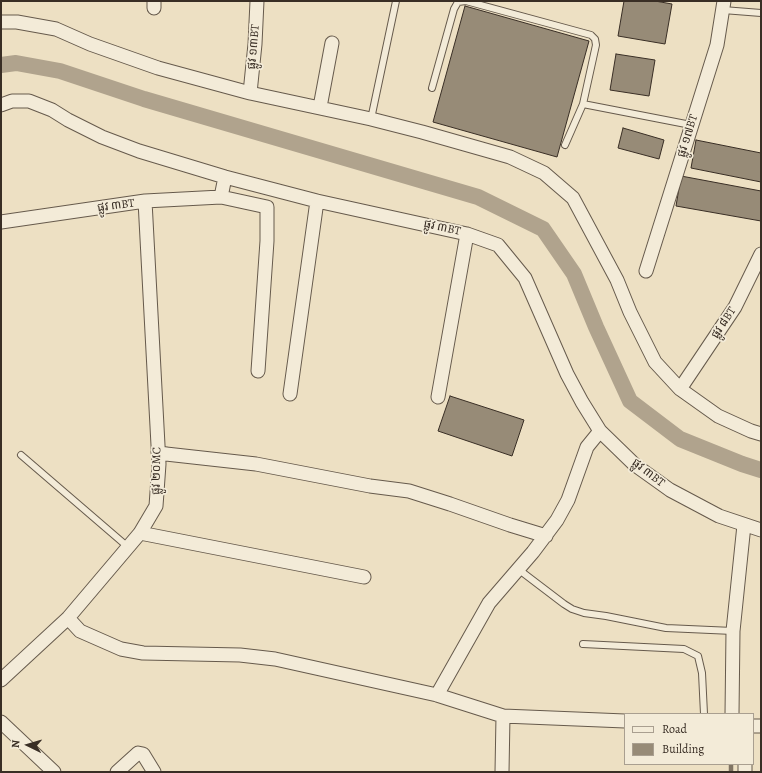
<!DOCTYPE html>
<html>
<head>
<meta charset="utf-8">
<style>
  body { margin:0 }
  #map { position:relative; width:762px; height:773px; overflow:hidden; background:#ede0c3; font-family:Alegreya,serif }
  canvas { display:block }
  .frame { position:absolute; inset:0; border:2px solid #392e25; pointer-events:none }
  .legend { position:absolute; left:624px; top:713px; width:130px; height:52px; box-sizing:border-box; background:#f3ebd8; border:1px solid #a99f90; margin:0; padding:5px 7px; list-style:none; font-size:12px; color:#392e25 }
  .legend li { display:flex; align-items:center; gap:8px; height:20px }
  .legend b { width:20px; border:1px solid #a99f90 }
  .north { position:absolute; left:8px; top:725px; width:40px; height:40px; -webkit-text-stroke:3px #f3ebd8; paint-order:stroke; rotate:275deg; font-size:11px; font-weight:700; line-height:16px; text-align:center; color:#392e25 }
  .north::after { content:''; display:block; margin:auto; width:14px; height:18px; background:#392e25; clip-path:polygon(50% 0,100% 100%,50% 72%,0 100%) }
</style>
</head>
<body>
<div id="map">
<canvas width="762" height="773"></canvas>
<div class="frame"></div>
<ul class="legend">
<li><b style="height:5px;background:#f3ebd8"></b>Road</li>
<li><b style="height:11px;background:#978b77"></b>Building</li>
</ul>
<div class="north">N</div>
</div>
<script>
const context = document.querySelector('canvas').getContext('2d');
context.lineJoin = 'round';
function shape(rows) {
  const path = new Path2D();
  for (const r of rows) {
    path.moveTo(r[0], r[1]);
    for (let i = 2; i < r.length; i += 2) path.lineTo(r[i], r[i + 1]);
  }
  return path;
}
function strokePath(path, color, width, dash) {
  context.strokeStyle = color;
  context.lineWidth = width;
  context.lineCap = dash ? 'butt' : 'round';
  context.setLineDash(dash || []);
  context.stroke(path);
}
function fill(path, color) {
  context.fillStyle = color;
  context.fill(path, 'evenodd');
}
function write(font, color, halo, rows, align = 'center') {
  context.font = font + ' Alegreya,"Noto Sans Khmer",serif';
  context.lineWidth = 3.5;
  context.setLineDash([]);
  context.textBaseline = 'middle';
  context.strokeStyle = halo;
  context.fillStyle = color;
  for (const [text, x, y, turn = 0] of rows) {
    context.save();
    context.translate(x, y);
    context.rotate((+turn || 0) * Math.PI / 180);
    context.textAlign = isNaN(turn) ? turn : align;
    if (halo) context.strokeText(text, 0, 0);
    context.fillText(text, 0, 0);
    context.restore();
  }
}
const stream = shape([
  [731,764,731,772]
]);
const canal = shape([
  [1,65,16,63,60,71,144,99,478,197,543,229,574,274,596,327,630,401,680,439,742,464,761,470]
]);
const building = shape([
  [624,1,655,1,672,4,665,44,618,36,624,1],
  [465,6,589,41,557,157,433,122,465,6],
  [616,54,655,60,649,96,610,90,616,54],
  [623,128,664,140,659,159,618,148,623,128],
  [696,140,761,153,761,182,691,168,696,140],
  [681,176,761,191,761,221,676,206,681,176],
  [450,396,524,420,512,456,438,431,450,396]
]);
const service = shape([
  [466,1,591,35,595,39,596,45,583,104,565,145],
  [723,10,761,13],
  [432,88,454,9,458,2,466,1],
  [583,104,691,125],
  [371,119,396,1],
  [21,455,128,547],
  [518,569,564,604,572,609,584,613,606,616,666,628,733,631],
  [583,644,684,649,698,656,702,673,704,714]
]);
const minor = shape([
  [154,8,154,1],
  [1,22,17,22,56,29,90,44,158,68,250,93,371,119,422,132,510,157,544,173,573,198,617,280,630,312,655,362,680,389,718,416,751,431,761,434],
  [250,93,255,44,257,1],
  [1,105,12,101,29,101,52,110,68,120,102,137,139,151,225,177,317,201,467,234,498,245,525,278,567,374,582,402,600,431,635,465,670,490,719,516,761,530],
  [320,107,332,43],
  [221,197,267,207,267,241,258,371],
  [1,222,145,201,221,197,225,177],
  [646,271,717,45,724,1],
  [680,389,735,307,761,254],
  [290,394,317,201],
  [438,397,467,234],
  [158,452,166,454,256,464,370,486,409,491,450,504,510,525,546,536],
  [140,533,364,577],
  [68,618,80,631,121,649,143,653,240,655,275,659,437,695,503,716,625,721],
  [1,680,68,618,140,533,156,506,159,464,145,201],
  [437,695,489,603,533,552,557,520,568,500,587,447,600,431],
  [732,714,733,631,744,525],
  [1,722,54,772],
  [753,726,761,726],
  [117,772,138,753,143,754,154,772],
  [502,772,503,716],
  [745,772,745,764]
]);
const streetNames = [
  ["ផ្លូវ ១៣BT",254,47,-85],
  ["ផ្លូវ ១៧BT",688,136,-73],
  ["ផ្លូវ ៣BT",116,206,-8],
  ["ផ្លូវ ៣BT",442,228,12],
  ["ផ្លូវ ៨BT",724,323,-57],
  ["ផ្លូវ ២០MC",157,471,-89],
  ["ផ្លូវ ៣BT",648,473,38]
];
strokePath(stream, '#807463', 4.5);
strokePath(canal, '#b0a38d', 16);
fill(building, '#978b77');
strokePath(building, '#392e25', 1);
strokePath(service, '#665a4c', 8);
strokePath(minor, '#665a4c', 15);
strokePath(service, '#f3ebd8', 6);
strokePath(minor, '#f3ebd8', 13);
write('12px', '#392e25', '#f3ebd8', streetNames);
</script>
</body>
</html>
